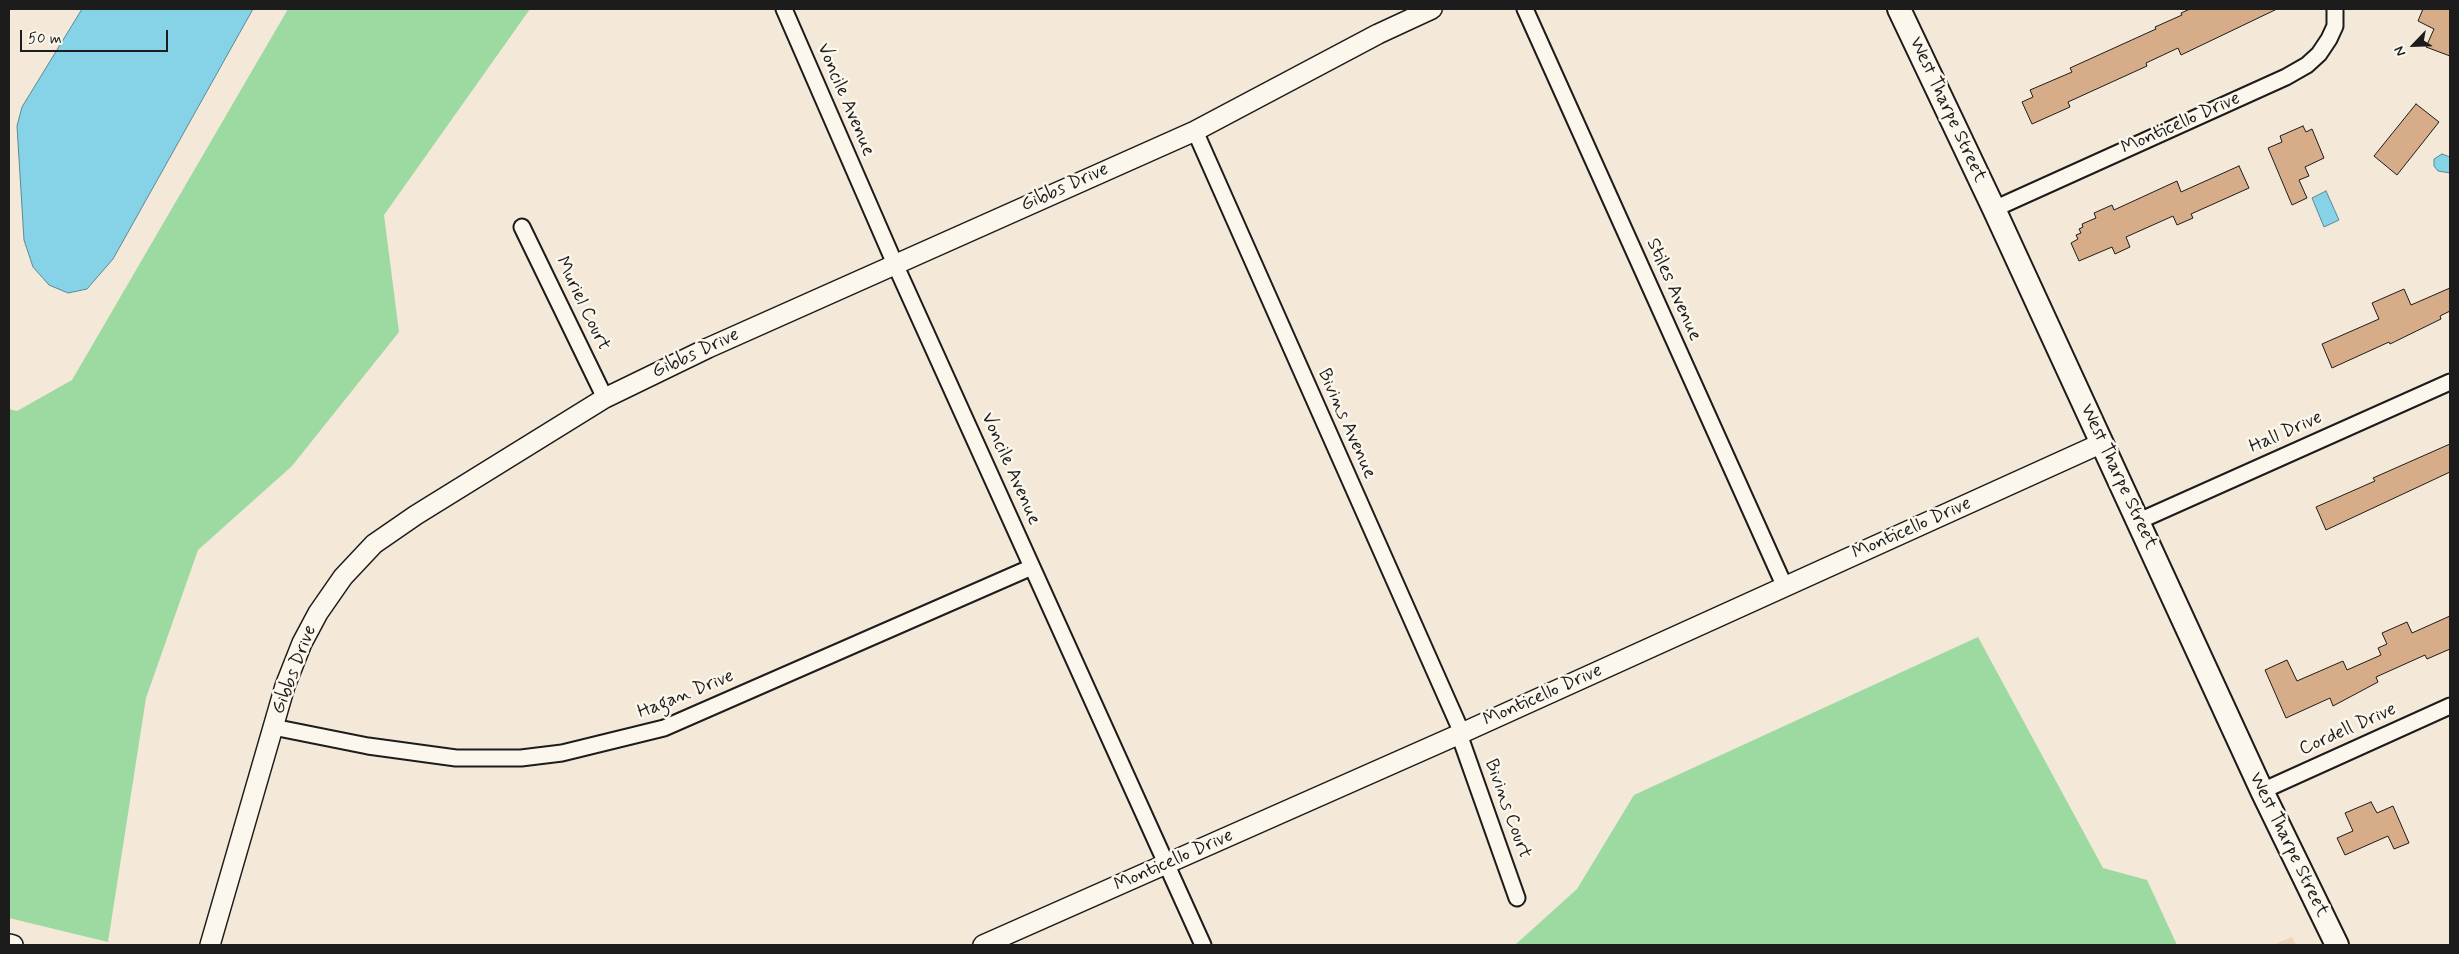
<!DOCTYPE html>
<html>
<head>
<meta charset="utf-8">
<style>
  body { margin:0 }
  #map { position:relative; width:2459px; height:954px; overflow:hidden; background:#f4e8d8; font-family:Mynerve,sans-serif }
  canvas { display:block }
  .frame { position:absolute; inset:0; border:10px solid #1c1c1c; pointer-events:none }
  .north { position:absolute; left:2389px; top:20px; width:50px; height:50px; -webkit-text-stroke:4px #fbf7ec; paint-order:stroke; rotate:246deg; font-size:14px; font-weight:700; line-height:20px; text-align:center; color:#1c1c1c }
  .north::after { content:''; display:block; margin:auto; width:18px; height:22px; background:#1c1c1c; clip-path:polygon(50% 0,100% 100%,50% 72%,0 100%) }
  .scale { position:absolute; left:20px; top:30px; width:148px; height:22px; box-sizing:border-box; border:2px solid #1c1c1c; border-top:0; padding-left:6px; font-size:15px; line-height:18px; white-space:nowrap; color:#1c1c1c; -webkit-text-stroke:4px #fbf7ec; paint-order:stroke }
</style>
</head>
<body>
<div id="map">
<canvas width="2459" height="954"></canvas>
<div class="frame"></div>
<div class="north">N</div>
<div class="scale">50 m</div>
</div>
<script>
const context = document.querySelector('canvas').getContext('2d');
context.lineJoin = 'round';
function fill(path, color) {
  context.fillStyle = color;
  context.fill(path, 'evenodd');
}
function shape(rows) {
  const path = new Path2D();
  for (const r of rows) {
    path.moveTo(r[0], r[1]);
    for (let i = 2; i < r.length; i += 2) path.lineTo(r[i], r[i + 1]);
  }
  return path;
}
function strokePath(path, color, width, dash) {
  context.strokeStyle = color;
  context.lineWidth = width;
  context.lineCap = dash ? 'butt' : 'round';
  context.setLineDash(dash || []);
  context.stroke(path);
}
function write(font, color, halo, rows, align = 'center') {
  context.font = font + ' Mynerve,sans-serif';
  context.lineWidth = 5;
  context.setLineDash([]);
  context.textBaseline = 'middle';
  context.strokeStyle = halo;
  context.fillStyle = color;
  for (const [text, x, y, turn = 0] of rows) {
    context.save();
    context.translate(x, y);
    context.rotate((+turn || 0) * Math.PI / 180);
    context.textAlign = isNaN(turn) ? turn : align;
    if (halo) context.strokeText(text, 0, 0);
    context.fillText(text, 0, 0);
    context.restore();
  }
}
const built = shape([
  [2292,937,2296,945,2274,945,2280,942]
]);
const green = shape([
  [288,9,530,9,384,215,399,332,292,466,198,550,146,698,108,942,9,918,9,409,17,411,72,380],
  [1978,637,2103,868,2147,880,2177,945,1515,945,1577,889,1634,795]
]);
const water = shape([
  [82,9,253,9,113,259,87,289,68,293,49,285,33,267,24,240,17,126,22,107,82,9],
  [2442,154,2450,157,2450,173,2438,171,2434,166,2434,159,2442,154],
  [2326,191,2339,220,2324,227,2312,198,2326,191]
]);
const building = shape([
  [2190,9,2277,9,2181,55,2178,48,2146,63,2147,66,2068,102,2070,107,2032,124,2022,102,2033,97,2030,90,2072,72,2070,68,2156,29,2155,27,2182,15,2181,13,2190,9],
  [2423,9,2450,9,2450,56,2426,47,2434,29,2418,21,2423,9],
  [2416,104,2439,122,2397,175,2374,156,2416,104],
  [2303,126,2306,132,2312,129,2324,158,2305,167,2309,176,2299,180,2307,198,2292,205,2268,148,2282,142,2280,136,2303,126],
  [2239,166,2249,188,2191,214,2193,218,2177,225,2173,216,2126,237,2130,247,2115,254,2112,247,2079,261,2071,243,2078,239,2076,235,2081,233,2079,229,2083,227,2082,224,2096,218,2094,213,2112,205,2114,210,2177,181,2181,192,2239,166],
  [2450,288,2450,311,2440,316,2441,319,2390,344,2389,342,2332,368,2322,344,2379,319,2372,303,2404,289,2411,305,2450,288],
  [2450,444,2450,472,2326,530,2316,507,2375,481,2373,478,2450,444],
  [2450,616,2450,649,2427,659,2425,655,2376,677,2378,682,2333,706,2330,698,2286,718,2265,670,2287,660,2297,681,2343,661,2347,670,2381,655,2378,648,2387,644,2382,633,2407,622,2412,633,2450,616],
  [2371,802,2377,813,2393,806,2409,843,2394,849,2388,836,2345,855,2337,838,2353,831,2345,813,2371,802]
]);
const minor = shape([
  [784,9,895,264,1203,945],
  [1525,9,1785,587],
  [1195,131,1462,733],
  [1994,209,2286,77,2307,65,2319,54,2329,39,2335,26,2335,9],
  [522,227,605,398],
  [2139,521,2450,382],
  [273,727,368,746,456,758,521,758,562,753,664,728,1032,567],
  [1459,734,1517,898],
  [2262,791,2450,706]
]);
const tertiary = shape([
  [9,944,13,945],
  [210,945,285,686,302,643,318,613,343,577,374,544,416,515,605,398,708,348,1195,131,1378,34,1432,9],
  [983,945,1462,733,2102,443]
]);
const secondary = shape([
  [1899,9,1994,209,2262,791,2337,945]
]);
const streetNames = [
  ["Voncile Avenue",845,100,67],
  ["West Tharpe Street",1947,110,65],
  ["Monticello Drive",2181,124,-24],
  ["Gibbs Drive",1065,188,-24],
  ["Stiles Avenue",1673,290,66],
  ["Muriel Court",582,304,64],
  ["Gibbs Drive",696,354,-25],
  ["Bivins Avenue",1346,424,66],
  ["Hall Drive",2286,433,-24],
  ["Voncile Avenue",1010,469,66],
  ["West Tharpe Street",2118,477,65],
  ["Monticello Drive",1912,529,-24],
  ["Gibbs Drive",295,670,-69],
  ["Hagan Drive",686,695,-22],
  ["Monticello Drive",1543,696,-24],
  ["Cordell Drive",2348,730,-24],
  ["Bivins Court",1507,809,70],
  ["West Tharpe Street",2288,845,64],
  ["Monticello Drive",1174,861,-24]
];
fill(built, '#ebd6c0');
fill(green, '#9cdaa2');
fill(water, '#86d2e6');
strokePath(water, '#5c8995', 1);
fill(building, '#d7ac88');
strokePath(building, '#1c1c1c', 1);
strokePath(minor, '#1c1c1c', 19);
strokePath(tertiary, '#1c1c1c', 22);
strokePath(secondary, '#1c1c1c', 26);
strokePath(minor, '#fbf7ec', 15);
strokePath(tertiary, '#fbf7ec', 19);
strokePath(secondary, '#fbf7ec', 22);
write('19px', '#1c1c1c', '#fbf7ec', streetNames);
</script>
</body>
</html>
